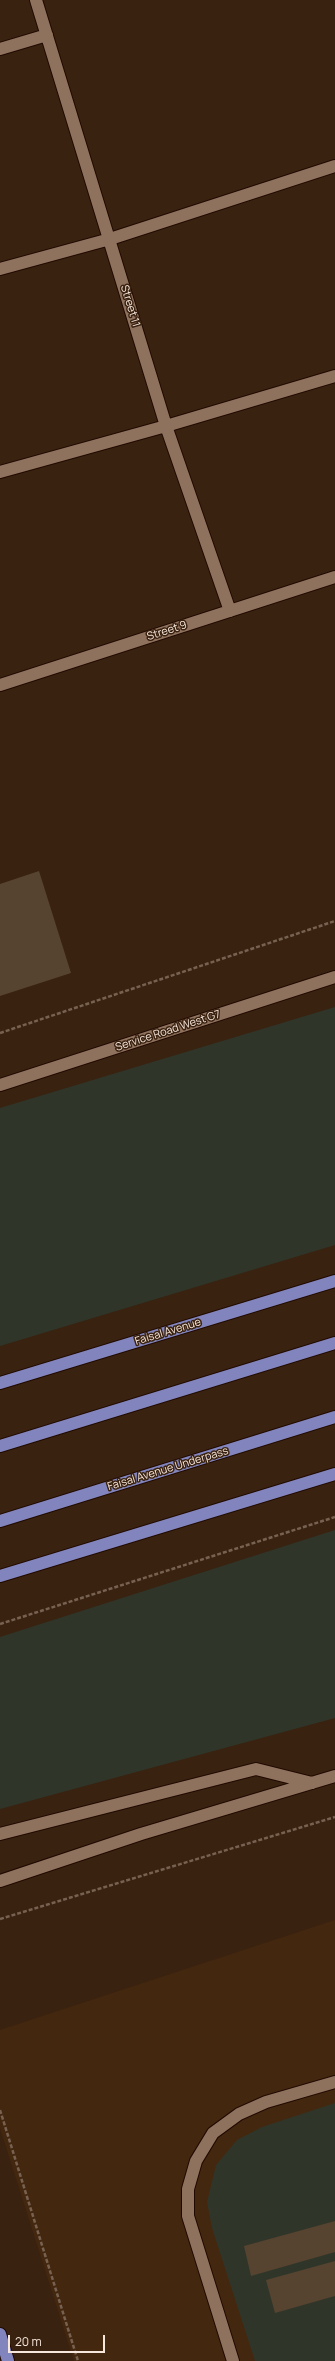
<!DOCTYPE html>
<html>
<head>
<meta charset="utf-8">
<style>
  body { margin:0 }
  #map { position:relative; width:335px; height:2361px; overflow:hidden; background:#3a2210; font-family:Manrope,sans-serif }
  canvas { display:block }
  .scale { position:absolute; left:8px; top:2335px; width:97px; height:18px; box-sizing:border-box; border:2px solid #f6e6db; border-top:0; padding-left:5px; font-size:12px; line-height:14px; white-space:nowrap; color:#f6e6db; -webkit-text-stroke:3px #3a2210; paint-order:stroke }
</style>
</head>
<body>
<div id="map">
<canvas width="335" height="2361"></canvas>
<div class="scale">20 m</div>
</div>
<script>
const context = document.querySelector('canvas').getContext('2d');
context.lineJoin = 'round';
function fill(path, color) {
  context.fillStyle = color;
  context.fill(path, 'evenodd');
}
function shape(rows) {
  const path = new Path2D();
  for (const r of rows) {
    path.moveTo(r[0], r[1]);
    for (let i = 2; i < r.length; i += 2) path.lineTo(r[i], r[i + 1]);
  }
  return path;
}
function strokePath(path, color, width, dash) {
  context.strokeStyle = color;
  context.lineWidth = width;
  context.lineCap = dash ? 'butt' : 'round';
  context.setLineDash(dash || []);
  context.stroke(path);
}
function write(font, color, halo, rows, align = 'center') {
  context.font = font + ' Manrope,sans-serif';
  context.lineWidth = 3;
  context.setLineDash([]);
  context.textBaseline = 'middle';
  context.strokeStyle = halo;
  context.fillStyle = color;
  for (const [text, x, y, turn = 0] of rows) {
    context.save();
    context.translate(x, y);
    context.rotate((+turn || 0) * Math.PI / 180);
    context.textAlign = isNaN(turn) ? turn : align;
    if (halo) context.strokeText(text, 0, 0);
    context.fillText(text, 0, 0);
    context.restore();
  }
}
const built = shape([
  [335,1920,335,2361,74,2361,0,2128,0,2030]
]);
const green = shape([
  [335,1007,335,1245,0,1346,0,1108],
  [335,1530,335,1718,0,1809,0,1637],
  [335,2103,335,2361,255,2361,212,2228,207,2202,216,2165,237,2140,262,2127]
]);
const building = shape([
  [39,871,71,973,0,996,0,884],
  [335,2221,335,2252,251,2276,244,2246],
  [335,2261,335,2296,275,2313,266,2280]
]);
const path = shape([
  [0,1033,335,921],
  [0,1624,335,1517],
  [0,1919,335,1817],
  [0,2110,78,2361]
]);
const minor = shape([
  [36,0,166,426,230,611],
  [0,49,47,35],
  [0,269,110,239,335,166],
  [0,472,166,426,335,376],
  [0,685,335,577],
  [0,1085,335,977],
  [0,1834,256,1769,312,1783],
  [0,1881,141,1834,335,1776],
  [233,2361,188,2216,188,2189,196,2161,213,2133,239,2114,266,2102,335,2082]
]);
const major = shape([
  [0,1383,335,1281],
  [0,1446,335,1343],
  [0,1521,335,1417],
  [0,1576,335,1474],
  [0,2334,8,2361]
]);
const streetNames = [
  ["Street 11",130,306,73],
  ["Street 9",167,631,-18],
  ["Service Road West G7",168,1031,-18],
  ["Faisal Avenue",168,1332,-17],
  ["Faisal Avenue Underpass",168,1469,-17]
];
fill(built, '#44270f');
fill(green, '#2f3629');
fill(building, '#564330');
strokePath(minor, '#200a00', 14);
strokePath(major, '#200a00', 14);
strokePath(path, '#776252', 2.5, [4, 2]);
strokePath(minor, '#8f725e', 12);
strokePath(major, '#8285bd', 12);
write('11px', '#f6e6db', '#3a2210', streetNames);
</script>
</body>
</html>
